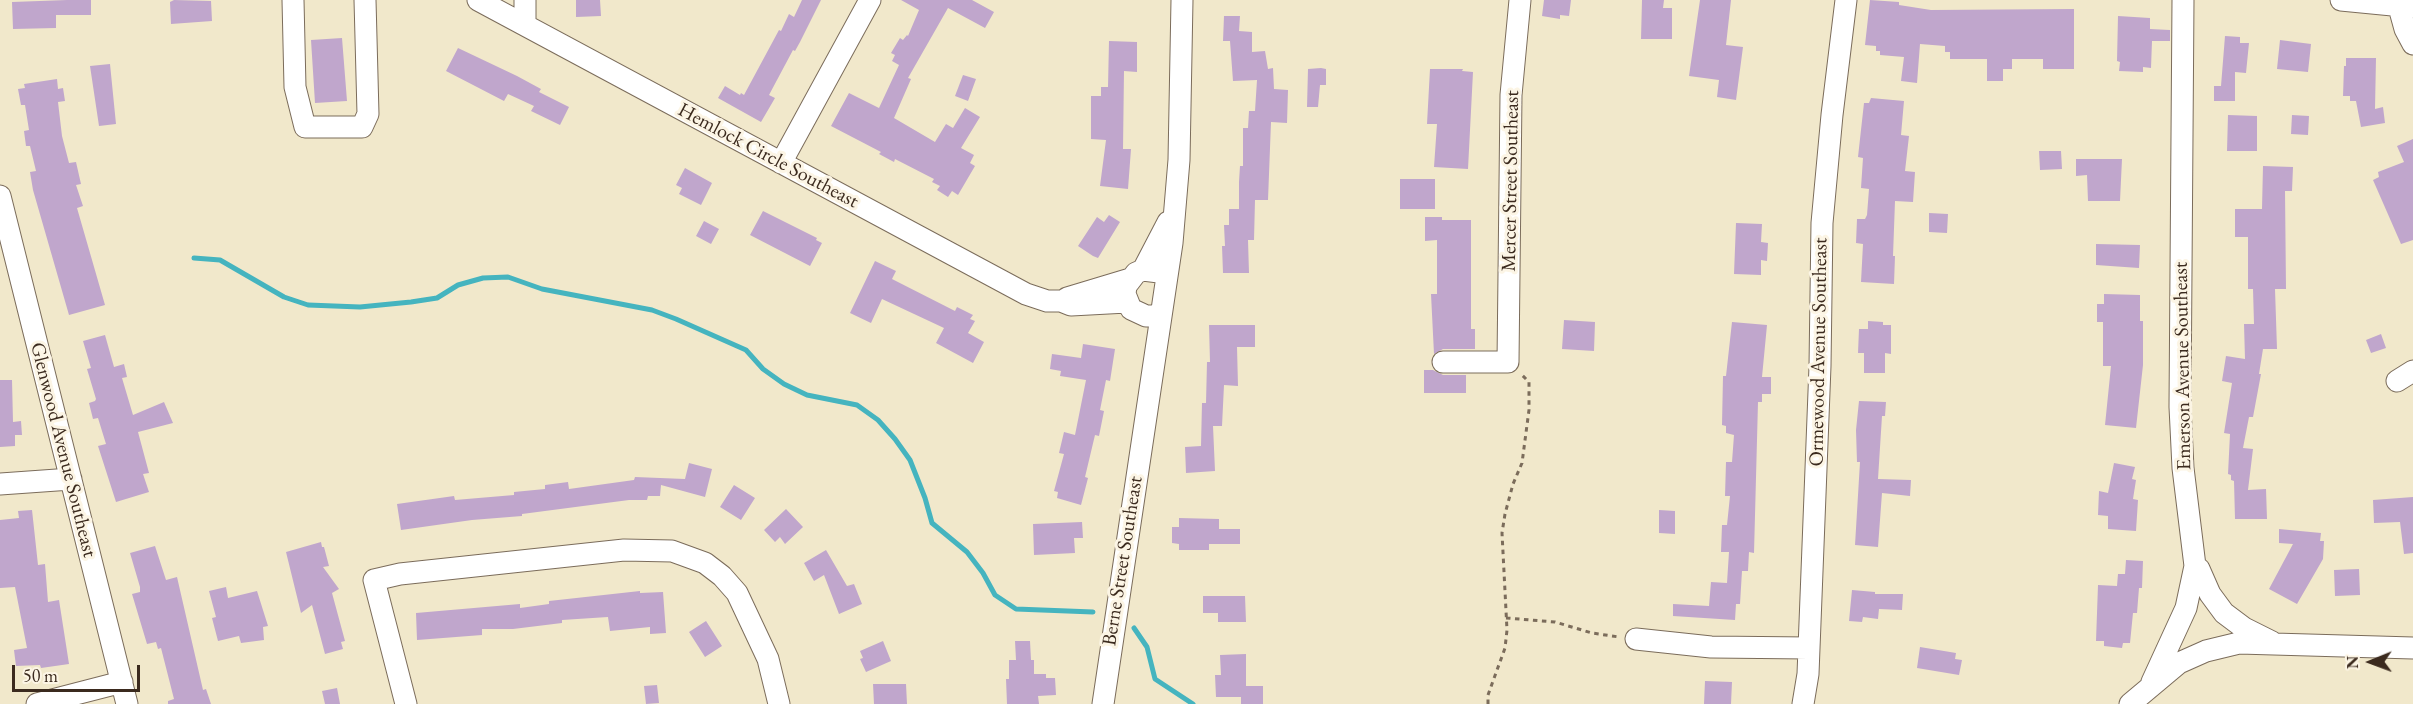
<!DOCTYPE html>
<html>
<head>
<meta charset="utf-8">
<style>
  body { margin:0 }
  #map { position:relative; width:2413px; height:704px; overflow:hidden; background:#f1e8cb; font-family:"EB Garamond",serif }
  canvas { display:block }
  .north { position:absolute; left:2341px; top:632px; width:60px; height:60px; -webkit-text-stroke:4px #fcf5e5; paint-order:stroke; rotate:269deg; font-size:16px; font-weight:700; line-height:24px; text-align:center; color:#3b2a1e }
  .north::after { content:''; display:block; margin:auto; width:21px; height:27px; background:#3b2a1e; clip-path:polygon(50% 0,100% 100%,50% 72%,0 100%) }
  .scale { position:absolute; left:12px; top:665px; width:128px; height:27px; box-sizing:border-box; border:3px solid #3b2a1e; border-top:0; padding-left:8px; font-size:18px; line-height:21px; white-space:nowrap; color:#3b2a1e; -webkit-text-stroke:4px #fcf5e5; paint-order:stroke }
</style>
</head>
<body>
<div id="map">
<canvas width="2413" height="704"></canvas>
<div class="north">N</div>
<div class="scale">50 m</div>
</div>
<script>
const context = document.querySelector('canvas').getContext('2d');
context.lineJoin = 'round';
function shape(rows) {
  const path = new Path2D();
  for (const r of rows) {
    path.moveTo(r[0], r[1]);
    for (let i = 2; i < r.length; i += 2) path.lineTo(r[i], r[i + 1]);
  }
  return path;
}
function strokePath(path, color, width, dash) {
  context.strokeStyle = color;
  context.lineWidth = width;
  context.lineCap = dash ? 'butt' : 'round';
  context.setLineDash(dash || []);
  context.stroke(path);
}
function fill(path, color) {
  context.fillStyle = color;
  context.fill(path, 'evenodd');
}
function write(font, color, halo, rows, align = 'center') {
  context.font = font + ' "EB Garamond",serif';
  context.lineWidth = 6;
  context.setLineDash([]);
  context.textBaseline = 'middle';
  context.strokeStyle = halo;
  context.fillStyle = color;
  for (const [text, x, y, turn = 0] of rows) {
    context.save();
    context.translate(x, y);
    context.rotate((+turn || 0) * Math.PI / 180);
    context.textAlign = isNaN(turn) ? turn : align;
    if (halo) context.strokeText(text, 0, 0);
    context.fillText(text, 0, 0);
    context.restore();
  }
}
const stream = shape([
  [194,258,220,260,284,297,308,305,360,307,411,302,437,298,458,285,483,278,508,277,542,289,652,310,676,319,746,350,763,369,784,384,807,395,857,405,878,420,895,439,910,460,925,498,932,523,967,552,983,573,995,595,1016,609,1093,612],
  [1134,628,1147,647,1155,679,1193,704]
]);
const building = shape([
  [67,0,91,0,91,15,56,15,56,28,13,29,12,2],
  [174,0,211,1,212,21,171,24,170,2],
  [576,0,600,0,601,16,576,17],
  [802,0,821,0,800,42,795,51,793,50,769,95,775,98,761,122,718,98,725,86,740,95,741,93,744,95,779,30,781,31,789,14,794,17],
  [901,0,972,0,994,12,985,28,948,8,908,78,911,79,894,118,935,142,946,124,953,128,965,108,980,117,961,148,974,155,970,163,975,166,958,195,952,191,948,197,937,190,940,186,932,182,934,179,895,159,894,162,879,154,881,152,831,126,849,93,879,108,899,65,892,61,895,55,891,53,900,38,903,40,907,35,908,36,919,10],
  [1544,0,1571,0,1569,16,1560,15,1560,19,1542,16],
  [1642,0,1664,0,1663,8,1672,8,1672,39,1641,39],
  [1700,0,1731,0,1726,45,1743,47,1736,100,1717,97,1719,80,1689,76],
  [1870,0,1899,2,1899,5,1931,10,2074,9,2074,69,2043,69,2043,59,2012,59,2012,69,2003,69,2003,81,1987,81,1987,59,1950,59,1950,52,1945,52,1945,46,1920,44,1917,83,1901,81,1904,57,1880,55,1880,51,1876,51,1876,46,1865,45],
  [1224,16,1240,16,1239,31,1252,32,1252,52,1265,51,1268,69,1273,68,1274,89,1288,90,1287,123,1271,122,1268,200,1255,200,1254,240,1248,240,1249,273,1223,273,1222,246,1225,246,1224,225,1229,225,1229,209,1239,209,1239,182,1240,166,1243,166,1243,128,1248,128,1249,111,1255,111,1257,80,1233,81,1230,41,1223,41],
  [2118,16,2150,18,2150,29,2170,30,2170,41,2152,41,2151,68,2143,67,2143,72,2119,71,2120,62,2117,61],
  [2225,36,2240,37,2240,43,2249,43,2246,73,2235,72,2235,101,2214,101,2214,86,2221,86],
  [342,38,347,101,315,103,311,40],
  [2280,40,2311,44,2308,72,2277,69],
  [1109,41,1137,42,1137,72,1124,71,1123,149,1131,149,1128,189,1100,186,1106,140,1091,139,1091,96,1101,96,1101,87,1108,87],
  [458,48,517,76,541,89,539,92,569,107,560,125,531,111,534,106,508,94,504,101,446,71],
  [2346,58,2376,58,2375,109,2383,107,2385,123,2361,127,2356,101,2350,101,2350,96,2343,96,2344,66,2346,66],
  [110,64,116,124,99,126,90,66],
  [1321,68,1326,69,1326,85,1320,85,1318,107,1307,107,1308,69],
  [1430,69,1463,69,1462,71,1473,72,1468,169,1434,167,1437,124,1427,124],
  [963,75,976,79,968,101,955,96],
  [57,79,58,89,63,88,65,101,58,102,62,136,69,163,76,162,81,184,76,185,83,206,77,208,105,305,69,315,33,190,30,172,36,171,30,146,26,146,24,131,29,130,25,105,21,105,18,89,25,88,24,84],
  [1871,98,1904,101,1901,135,1909,136,1905,171,1915,172,1913,202,1895,201,1893,256,1895,256,1894,284,1861,282,1863,244,1856,243,1857,219,1865,219,1867,215,1869,189,1861,188,1863,158,1858,157,1864,103,1869,103],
  [2228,115,2257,116,2257,151,2227,151],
  [2292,115,2309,116,2308,135,2291,134],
  [2413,139,2413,240,2401,244,2373,180,2379,177,2378,172,2404,162,2397,146],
  [2039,151,2061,151,2062,169,2040,170],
  [2076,159,2122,159,2120,201,2088,201,2087,175,2076,176],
  [2263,166,2293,167,2292,191,2285,191,2286,289,2275,289,2277,349,2263,349,2259,374,2261,374,2253,417,2249,417,2243,448,2253,449,2248,490,2266,489,2267,519,2235,519,2234,481,2231,480,2231,475,2228,474,2230,434,2224,433,2232,383,2222,381,2226,356,2245,359,2244,324,2254,324,2253,289,2248,289,2248,237,2235,237,2235,209,2262,209],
  [685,168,712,183,701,205,679,194,682,188,676,185],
  [1400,179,1435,179,1435,209,1400,209],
  [763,211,817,238,816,240,822,243,810,266,750,235],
  [1929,213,1948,214,1947,233,1929,232],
  [1109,215,1120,222,1098,258,1093,256,1078,246,1097,217,1104,222],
  [1425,217,1442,217,1442,220,1471,220,1471,329,1475,329,1475,349,1443,349,1434,354,1431,294,1437,294,1437,240,1425,241],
  [704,221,719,229,711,244,696,236],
  [1736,223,1762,224,1761,242,1768,243,1767,261,1761,260,1761,275,1734,274],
  [2096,244,2140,245,2139,268,2096,265],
  [875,261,896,271,892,279,955,311,957,307,973,315,970,319,975,321,968,333,984,342,973,363,936,343,944,328,882,299,871,323,850,313],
  [2104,294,2140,295,2140,321,2143,321,2143,365,2136,428,2105,425,2111,366,2103,366,2103,322,2097,322,2097,304,2104,304],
  [1564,320,1595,322,1594,351,1562,349],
  [1868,321,1883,322,1883,325,1891,325,1891,354,1885,353,1885,373,1864,373,1864,353,1858,353,1859,329,1868,329],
  [1732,322,1767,325,1762,377,1771,377,1771,394,1762,394,1762,402,1758,402,1754,553,1749,552,1748,571,1742,571,1740,604,1736,604,1735,620,1673,616,1673,604,1709,606,1711,582,1727,583,1729,552,1721,552,1722,525,1727,525,1730,496,1725,496,1726,462,1732,462,1734,435,1726,433,1726,426,1722,425,1723,376,1726,376],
  [1209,325,1255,325,1255,347,1237,347,1238,386,1224,385,1222,426,1213,426,1215,471,1186,473,1185,447,1201,446,1202,403,1206,403,1207,362,1210,362],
  [2381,334,2386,348,2371,353,2366,340],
  [105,335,114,367,124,364,127,377,122,378,133,415,164,402,173,423,138,432,149,473,143,474,149,492,116,502,98,446,106,444,98,418,93,419,89,403,95,401,96,399,87,369,91,368,83,341],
  [1083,344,1115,349,1110,381,1106,380,1100,410,1104,411,1099,436,1095,435,1085,477,1088,478,1081,505,1057,498,1058,492,1054,491,1064,454,1059,453,1064,432,1075,435,1086,380,1060,376,1061,371,1050,369,1052,354,1081,358],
  [1424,370,1433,370,1443,375,1466,375,1466,393,1424,393],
  [0,380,12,380,13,422,21,421,22,435,15,435,15,446,0,447],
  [1859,401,1886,402,1885,416,1882,416,1878,479,1911,480,1910,496,1882,493,1878,547,1855,545,1860,462,1857,462,1856,430],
  [689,463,712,469,705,497,661,485,660,496,648,496,647,500,629,500,522,514,522,516,472,520,401,530,397,504,454,496,455,500,514,495,514,492,545,489,545,485,568,482,569,489,634,480,635,477,685,479],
  [2114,463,2135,467,2132,479,2136,480,2133,499,2138,500,2136,531,2108,529,2108,516,2098,515,2099,491,2108,493],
  [734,485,755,498,741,520,720,507],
  [2413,497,2413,553,2404,554,2400,522,2374,523,2373,500],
  [786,509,803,527,785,544,780,537,775,542,764,530],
  [32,510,38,565,45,564,48,602,59,600,69,664,41,668,40,665,16,666,14,650,27,648,15,587,0,588,0,520,19,518,18,511],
  [1659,510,1675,511,1675,534,1659,533],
  [1179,518,1219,519,1219,529,1240,529,1240,544,1209,544,1209,550,1179,550,1179,544,1172,543,1172,527,1179,527],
  [1082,522,1083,538,1074,538,1075,553,1034,555,1033,524],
  [2279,529,2321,533,2320,541,2324,541,2323,559,2297,604,2269,589,2293,544,2279,543],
  [321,542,322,547,324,547,329,566,323,567,339,589,332,593,345,641,341,642,343,649,325,654,312,605,301,613,286,552],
  [155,546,166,580,177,577,203,690,206,689,211,704,168,704,168,701,174,699,161,648,158,649,156,642,147,644,132,594,140,592,140,587,130,553],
  [826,550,847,586,854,584,862,604,839,614,824,575,814,581,804,563],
  [2126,560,2143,561,2142,588,2139,588,2137,613,2133,613,2130,643,2123,643,2122,648,2104,646,2104,641,2096,641,2098,585,2117,586,2118,574,2125,574],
  [2359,569,2360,595,2335,596,2334,570],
  [226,587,228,598,257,591,268,626,263,627,264,640,241,643,239,636,218,641,212,618,216,617,209,591],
  [1852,590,1875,592,1875,594,1903,594,1902,610,1879,609,1878,619,1863,617,1862,622,1849,621],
  [640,591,640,593,663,592,666,633,650,634,650,627,610,631,608,617,562,620,562,623,513,629,482,629,482,635,417,640,416,613,520,604,520,608,549,604,549,601],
  [1203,596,1245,596,1246,622,1218,622,1218,613,1203,613],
  [706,621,722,646,705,657,689,632],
  [883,641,891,661,866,672,860,659,863,658,860,651],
  [1015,641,1030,641,1031,660,1034,660,1034,674,1046,674,1046,678,1055,678,1056,695,1038,696,1039,704,1007,704,1006,679,1009,679,1009,660,1016,660],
  [1920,647,1956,653,1955,659,1962,660,1959,675,1917,668],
  [1246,654,1246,686,1263,686,1263,704,1241,704,1241,697,1216,697,1215,675,1221,675,1220,655],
  [1705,681,1732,682,1731,704,1704,704],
  [873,684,906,684,907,704,874,704],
  [657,685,659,703,646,704,644,686],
  [337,688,340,704,325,704,322,691]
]);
const path = shape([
  [1506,618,1555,622,1592,633,1619,637],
  [1488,704,1488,695,1505,648,1507,630,1502,533,1505,514,1513,484,1522,463,1529,410,1529,382,1521,374]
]);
const minor = shape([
  [293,0,295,87,305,127,362,127,368,114,365,0],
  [478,0,1026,294,1047,301,1061,301,1071,305,1127,302],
  [525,0,525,25],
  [2183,0,2180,407,2183,468,2195,566,2199,569,2210,594,2224,613,2244,628,2272,642],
  [2341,0,2413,7],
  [2397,0,2405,29,2413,44],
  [781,163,870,0],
  [0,196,127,704],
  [1143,270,1168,222],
  [1067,298,1130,279],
  [1161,312,1154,316,1146,316,1131,309,1125,294,1126,286,1136,273,1143,270,1159,272,1166,277],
  [1443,362,1508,362,1511,95,1520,0],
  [2397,381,2413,371],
  [0,484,71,479],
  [1636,639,1711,647,1809,648],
  [2152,682,2186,608,2195,566],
  [37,704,122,682],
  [406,704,374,580,400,574,624,550,672,551,705,563,722,576,737,593,768,659,779,704],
  [1103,704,1172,243,1179,160,1182,0],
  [1803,704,1808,674,1820,366,1822,223,1832,115,1846,0],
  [2130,704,2179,663,2206,651,2239,643,2413,648]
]);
const streetNames = [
  ["Hemlock Circle Southeast",768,156,28],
  ["Mercer Street Southeast",1511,181,-89],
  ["Ormewood Avenue Southeast",1819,352,-89],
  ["Emerson Avenue Southeast",2183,366,-91],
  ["Glenwood Avenue Southeast",63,450,76],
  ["Berne Street Southeast",1123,561,-81]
];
strokePath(stream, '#45b4bf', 5);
fill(building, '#c0a6cc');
strokePath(minor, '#7b6c5b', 23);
strokePath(path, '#7b6c5b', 3, [4.5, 4.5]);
strokePath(minor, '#fff', 21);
write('20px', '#3b2a1e', '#fcf5e5', streetNames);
</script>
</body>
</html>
